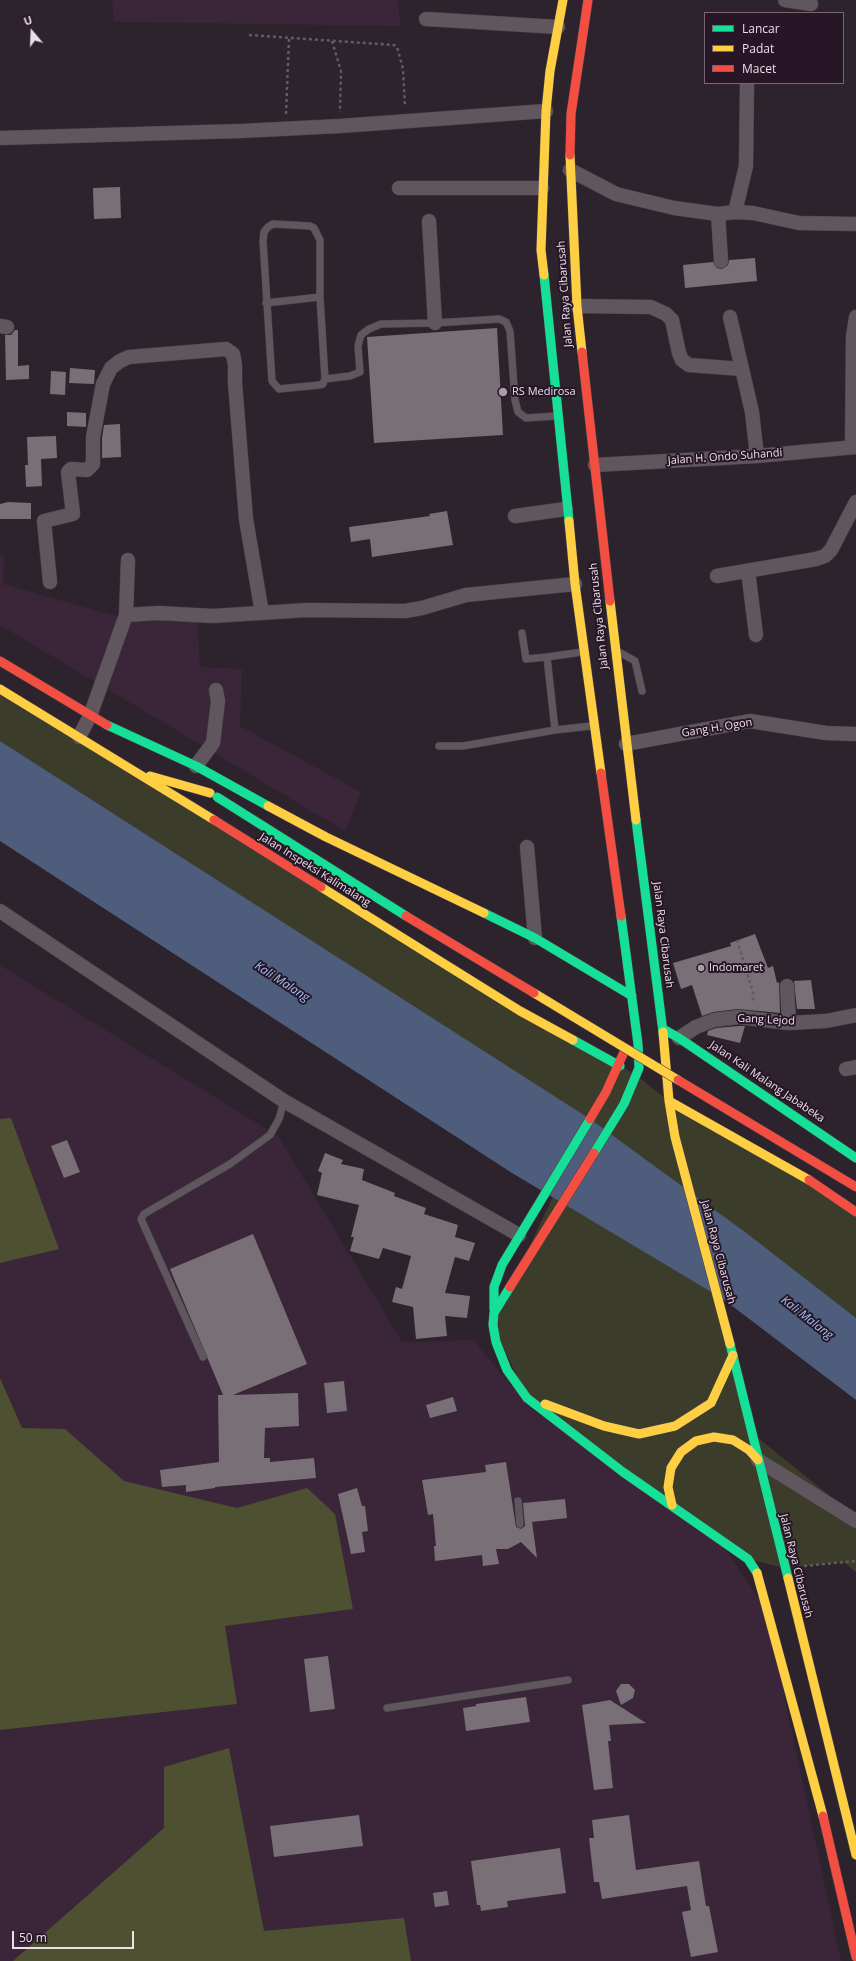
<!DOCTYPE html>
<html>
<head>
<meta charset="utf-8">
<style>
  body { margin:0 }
  #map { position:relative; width:856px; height:1961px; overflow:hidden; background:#2d232c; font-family:"Open Sans",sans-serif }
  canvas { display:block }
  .legend { position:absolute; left:704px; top:12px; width:140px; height:72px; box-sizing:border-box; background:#271626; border:1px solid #766674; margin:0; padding:5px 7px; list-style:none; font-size:12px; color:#ecdfea }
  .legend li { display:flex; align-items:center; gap:8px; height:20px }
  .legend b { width:20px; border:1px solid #766674 }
  .north { position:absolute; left:12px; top:12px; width:40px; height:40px; -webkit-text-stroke:3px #271626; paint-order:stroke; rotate:341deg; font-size:11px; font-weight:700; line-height:16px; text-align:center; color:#ecdfea }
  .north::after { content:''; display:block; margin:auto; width:14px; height:18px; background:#ecdfea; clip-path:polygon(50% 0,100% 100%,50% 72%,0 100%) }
  .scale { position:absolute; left:12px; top:1931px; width:122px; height:18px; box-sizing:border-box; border:2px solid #ecdfea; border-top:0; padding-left:5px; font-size:12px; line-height:14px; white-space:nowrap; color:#ecdfea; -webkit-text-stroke:3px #271626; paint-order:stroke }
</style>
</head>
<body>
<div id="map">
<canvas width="856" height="1961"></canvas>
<ul class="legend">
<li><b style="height:5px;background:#16e098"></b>Lancar</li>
<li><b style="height:5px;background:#ffcf43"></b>Padat</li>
<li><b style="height:5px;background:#f24e42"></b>Macet</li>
</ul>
<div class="north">U</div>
<div class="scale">50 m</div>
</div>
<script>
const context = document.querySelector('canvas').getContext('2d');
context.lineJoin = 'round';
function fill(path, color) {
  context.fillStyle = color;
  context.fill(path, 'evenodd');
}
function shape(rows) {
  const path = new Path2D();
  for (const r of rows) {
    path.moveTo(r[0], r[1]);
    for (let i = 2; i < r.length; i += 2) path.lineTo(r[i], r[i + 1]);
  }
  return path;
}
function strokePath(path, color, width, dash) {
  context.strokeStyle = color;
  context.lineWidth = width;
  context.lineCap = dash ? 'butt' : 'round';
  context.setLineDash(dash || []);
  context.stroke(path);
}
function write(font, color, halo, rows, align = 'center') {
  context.font = font + ' "Open Sans",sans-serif';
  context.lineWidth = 4;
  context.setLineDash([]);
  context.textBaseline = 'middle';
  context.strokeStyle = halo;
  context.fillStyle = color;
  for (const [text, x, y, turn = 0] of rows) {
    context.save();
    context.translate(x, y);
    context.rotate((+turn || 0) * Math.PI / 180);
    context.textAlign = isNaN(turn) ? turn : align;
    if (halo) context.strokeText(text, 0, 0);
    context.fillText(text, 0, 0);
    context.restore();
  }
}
const built = shape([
  [112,0,397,0,401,26,114,22],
  [0,555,4,556,3,584,129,620,197,613,200,667,242,669,240,726,361,792,345,831,0,625],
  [0,965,278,1136,402,1342,473,1340,530,1408,725,1548,766,1610,841,1961,0,1961]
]);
const green = shape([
  [0,690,636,1075,669,1101,856,1212,856,1318,693,1194,752,1433,856,1517,856,1572,843,1562,784,1568,748,1559,527,1398,493,1325,588,1121,398,997,0,741]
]);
const forest = shape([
  [11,1118,59,1249,0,1263,0,1119],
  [0,1378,22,1428,65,1429,124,1481,237,1508,307,1488,335,1514,353,1609,225,1626,237,1704,0,1730],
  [229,1748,264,1931,404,1918,411,1961,13,1961,164,1828,164,1767]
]);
const water = shape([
  [0,741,590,1119,745,1232,856,1318,856,1400,723,1299,512,1173,0,841]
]);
const building = shape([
  [120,187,121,218,94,219,93,188],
  [755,258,757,281,685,288,683,265,713,262,717,268,722,269,728,265,729,260],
  [497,328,503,435,374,443,367,337],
  [15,330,18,330,18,366,29,365,29,379,6,380,5,335,11,335],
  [70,368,95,370,94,384,69,383],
  [51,371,66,372,65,395,50,394],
  [67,412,86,413,86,427,67,426],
  [120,424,121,457,102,458,102,438,104,425],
  [56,436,57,458,41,459,42,486,26,487,25,465,28,465,27,437],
  [8,502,31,503,31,519,0,519,0,504],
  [447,511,453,545,372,557,370,539,351,542,349,527,430,516,429,514],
  [755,934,768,968,773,966,777,983,779,982,780,1013,738,1009,713,1012,702,1016,692,985,681,989,673,963,731,946,730,943],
  [811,980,815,1009,797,1009,794,981],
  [739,1026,745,1026,740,1043,707,1035,708,1031,716,1028],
  [67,1140,80,1172,64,1178,51,1146],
  [325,1153,343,1160,341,1164,364,1169,362,1180,395,1193,394,1196,426,1208,424,1214,458,1225,455,1237,475,1243,469,1261,455,1257,445,1293,470,1296,467,1318,445,1316,447,1336,416,1339,413,1307,392,1302,396,1287,402,1289,411,1256,383,1248,379,1259,350,1251,354,1237,351,1237,359,1205,317,1195,322,1173,318,1171],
  [253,1234,307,1364,233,1395,298,1393,299,1426,265,1428,264,1458,270,1458,270,1462,314,1458,316,1478,215,1487,215,1488,186,1492,186,1485,162,1487,160,1470,219,1462,218,1395,223,1395,170,1269],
  [344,1381,347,1411,327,1413,324,1383],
  [453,1397,457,1411,430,1418,426,1405],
  [506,1462,516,1527,521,1529,525,1526,523,1503,565,1499,567,1518,532,1522,537,1558,521,1542,508,1549,496,1549,499,1564,483,1566,482,1555,435,1561,434,1546,436,1546,433,1514,428,1515,422,1480,486,1472,485,1465],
  [357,1488,362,1506,365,1506,368,1531,362,1532,365,1552,351,1554,338,1494],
  [328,1656,335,1709,310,1712,304,1659],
  [621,1684,629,1684,635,1690,633,1698,621,1705,616,1691],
  [526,1697,530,1722,466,1731,463,1708,476,1706,476,1704],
  [610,1700,646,1723,609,1725,611,1741,608,1741,613,1788,594,1790,582,1705],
  [359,1815,363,1846,274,1857,270,1826],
  [629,1815,636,1870,699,1861,706,1906,709,1906,718,1952,691,1957,682,1912,691,1910,687,1886,602,1899,599,1882,594,1882,589,1838,594,1838,592,1820],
  [560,1848,566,1893,507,1901,508,1907,481,1911,480,1905,477,1905,471,1861],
  [447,1891,449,1905,435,1907,433,1893]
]);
const path = shape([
  [249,35,394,45,397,47,403,69,405,107],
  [332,41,341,71,340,112],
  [286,114,289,38],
  [737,940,753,992,753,1003],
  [804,1566,856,1561]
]);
const lane = shape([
  [273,224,310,226,314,228,320,240,320,297,325,379,323,384,319,385,279,389,272,381,263,241,264,232,268,227,273,224],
  [266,303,320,297],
  [325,379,350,376,360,372,358,346,361,335,369,329,381,324,435,323,499,319,506,322,510,331,515,400,518,412,526,418,556,416],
  [522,633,526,659,547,657,555,730],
  [619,652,635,661,642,691],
  [547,657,582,652],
  [439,746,463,746,555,730,591,726],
  [203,1357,141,1219,144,1214,230,1164,270,1135,279,1119,284,1101],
  [518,1501,520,1524],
  [387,1708,568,1680]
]);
const street = shape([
  [785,0,811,4],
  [426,19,558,27],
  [0,138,241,131,340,126,546,111],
  [570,170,616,194,674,208,718,214,735,212,753,213,799,223,856,224],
  [399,188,542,188],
  [735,212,746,166,747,83],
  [718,214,721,261],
  [429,221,435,323],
  [577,306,651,307,666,314,672,320,679,353,682,360,689,365,742,369],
  [730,317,752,412,757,456],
  [0,326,7,327],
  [852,447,853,337,856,317],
  [595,465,757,456,856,447],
  [515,516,566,509],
  [748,571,756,635],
  [717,576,816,559,825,556,831,550,856,502],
  [50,582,44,521,73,514,68,472,71,469,87,470,93,464,93,437,103,384,111,368,120,361,129,357,226,349,233,354,235,365,235,383,246,519,262,613],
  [126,615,158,613,213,616,307,610,405,611,422,608,466,595,575,584],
  [79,737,90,716,126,615,128,560],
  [626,744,750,721,826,733,856,734],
  [196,766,213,743,218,701,216,690],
  [527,847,535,938],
  [0,911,284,1101,519,1235],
  [787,986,789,1023],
  [679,1038,696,1027,714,1020,739,1017,789,1023,826,1021,856,1015],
  [846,1069,856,1067],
  [758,1460,856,1521]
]);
const fast = shape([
  [544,275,569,521],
  [107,725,196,766,268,806],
  [636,820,663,1032],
  [484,913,535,938,632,996],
  [663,1029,679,1038,856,1158],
  [573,1040,620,1066],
  [594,1153,624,1104,639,1068,638,1044,621,916],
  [510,1287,494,1313,493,1325,496,1342,507,1370,527,1398,623,1472,748,1559,757,1573],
  [494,1309,494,1287,502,1265,590,1119],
  [730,1344,788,1578]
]);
const slow = shape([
  [570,155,577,306,582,352],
  [544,275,541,250,546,111,550,71,563,0],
  [569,521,575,584,601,773],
  [610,601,636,820],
  [0,689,214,820],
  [150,776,210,793],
  [268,806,326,837,484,913],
  [321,887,520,1011,573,1040],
  [663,1032,669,1101,675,1137,730,1344],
  [669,1101,809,1180],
  [545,1404,604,1426,639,1434,675,1426,711,1403,733,1355],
  [672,1505,668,1487,671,1468,681,1452,696,1441,714,1437,733,1440,749,1450,758,1460],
  [757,1573,823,1816],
  [788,1578,856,1855]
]);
const jam = shape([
  [570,155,571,114,588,0],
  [582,352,610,601],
  [0,661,107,725],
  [601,773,621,916],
  [214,820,321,887],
  [590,1119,606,1092,624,1052],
  [809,1180,856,1212],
  [510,1287,594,1153],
  [823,1816,856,1957]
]);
const fastBridge = shape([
  [217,797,406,916]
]);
const slowBridge = shape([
  [534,993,678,1080]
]);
const jamBridge = shape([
  [406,916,534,993],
  [678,1080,856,1187]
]);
const markers = [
  [503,392,5,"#a99da8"],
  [701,968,4,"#a99da8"]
];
const streetNames = [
  ["Jalan Raya Cibarusah",565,294,-94],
  ["Jalan H. Ondo Suhandi",725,457,-4],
  ["Jalan Raya Cibarusah",599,616,-96],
  ["Gang H. Ogon",717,728,-9],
  ["Jalan Inspeksi Kalimalang",315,870,32],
  ["Jalan Raya Cibarusah",663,935,83],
  ["Gang Lejod",766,1020,3],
  ["Jalan Kali Malang Jababeka",767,1082,34],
  ["Jalan Raya Cibarusah",718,1252,75],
  ["Jalan Raya Cibarusah",796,1566,76]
];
const poiNames = [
  ["RS Medirosa",512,392],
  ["Indomaret",709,968]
];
const waterNames = [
  ["Kali Malang",282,982,33],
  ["Kali Malang",807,1318,38]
];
fill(built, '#3b2539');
fill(green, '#3b3c2a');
fill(forest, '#4d5031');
fill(water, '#4d5d7b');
fill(building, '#786f77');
strokePath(lane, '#483f47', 8);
strokePath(street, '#483f47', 15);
strokePath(fast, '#483f47', 10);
strokePath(slow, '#483f47', 10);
strokePath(jam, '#483f47', 10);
strokePath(path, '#635b62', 2.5, [3, 3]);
strokePath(lane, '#5f575d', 7);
strokePath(street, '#5f575d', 14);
strokePath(fast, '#16e098', 9);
strokePath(slow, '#ffcf43', 9);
strokePath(jam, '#f24e42', 9);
strokePath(fastBridge, '#483f47', 10, []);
strokePath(slowBridge, '#483f47', 10, []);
strokePath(jamBridge, '#483f47', 10, []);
strokePath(fastBridge, '#16e098', 9);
strokePath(slowBridge, '#ffcf43', 9);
strokePath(jamBridge, '#f24e42', 9);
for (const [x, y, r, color] of markers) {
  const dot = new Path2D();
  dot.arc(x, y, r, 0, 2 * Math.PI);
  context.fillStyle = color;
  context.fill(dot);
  strokePath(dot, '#271626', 1.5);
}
write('11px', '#ecdfea', '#271626', streetNames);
write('11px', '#ecdfea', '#271626', poiNames, 'left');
write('italic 12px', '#a1c1f8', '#271626', waterNames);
</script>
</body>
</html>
